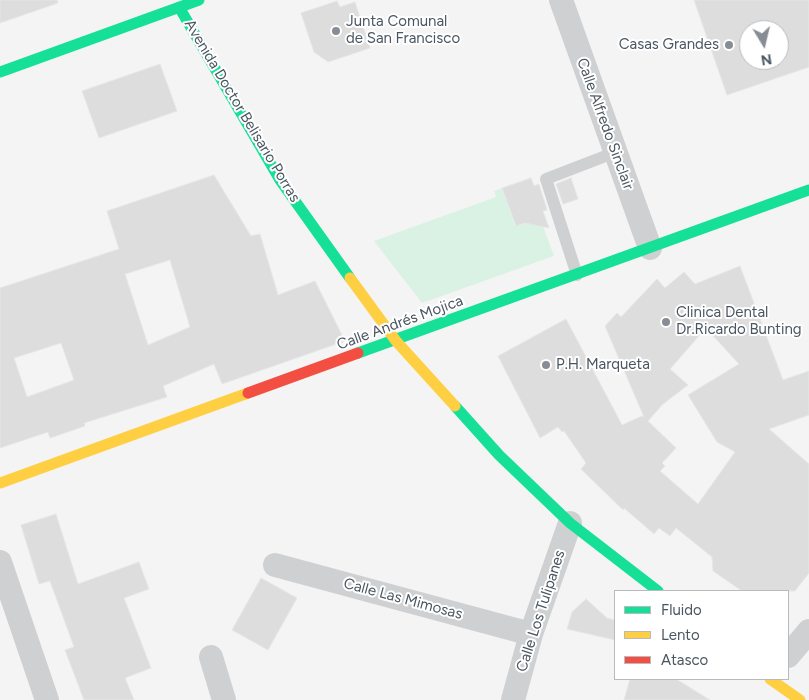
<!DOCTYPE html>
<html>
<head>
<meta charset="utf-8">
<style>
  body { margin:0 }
  #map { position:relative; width:809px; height:700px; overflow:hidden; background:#f4f4f4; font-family:Figtree,sans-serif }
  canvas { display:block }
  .legend { position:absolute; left:614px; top:590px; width:175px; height:90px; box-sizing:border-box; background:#fff; border:1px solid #b7bbc0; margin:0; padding:6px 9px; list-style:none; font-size:15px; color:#4a5661 }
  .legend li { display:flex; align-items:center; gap:10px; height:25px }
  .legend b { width:25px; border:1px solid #b7bbc0 }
  .north { position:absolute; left:739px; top:20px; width:50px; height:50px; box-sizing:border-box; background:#fff; border:1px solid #b7bbc0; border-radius:50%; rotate:171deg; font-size:14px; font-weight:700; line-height:20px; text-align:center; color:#4a5661 }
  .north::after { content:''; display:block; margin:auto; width:18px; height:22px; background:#868d94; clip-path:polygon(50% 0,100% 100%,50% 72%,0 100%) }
</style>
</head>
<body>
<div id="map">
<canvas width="809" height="700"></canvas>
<ul class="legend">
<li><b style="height:6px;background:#16e098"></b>Fluido</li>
<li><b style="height:6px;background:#ffcf43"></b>Lento</li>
<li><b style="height:6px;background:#f24e42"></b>Atasco</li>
</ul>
<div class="north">N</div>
</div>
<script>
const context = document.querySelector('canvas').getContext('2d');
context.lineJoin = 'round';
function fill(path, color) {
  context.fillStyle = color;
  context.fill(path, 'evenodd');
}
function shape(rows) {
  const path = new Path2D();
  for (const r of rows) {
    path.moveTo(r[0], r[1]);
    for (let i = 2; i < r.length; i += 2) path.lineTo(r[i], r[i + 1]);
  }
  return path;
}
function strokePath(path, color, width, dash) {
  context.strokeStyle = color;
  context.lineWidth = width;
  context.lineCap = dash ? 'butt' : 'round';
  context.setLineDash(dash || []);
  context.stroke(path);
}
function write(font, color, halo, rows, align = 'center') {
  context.font = font + ' Figtree,sans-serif';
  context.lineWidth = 4;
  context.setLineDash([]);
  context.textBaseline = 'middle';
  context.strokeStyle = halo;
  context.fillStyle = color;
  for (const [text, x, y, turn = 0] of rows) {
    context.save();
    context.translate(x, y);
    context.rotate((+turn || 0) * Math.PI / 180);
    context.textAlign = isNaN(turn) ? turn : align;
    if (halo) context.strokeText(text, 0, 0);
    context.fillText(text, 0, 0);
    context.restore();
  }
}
const green = shape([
  [502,188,515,226,525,223,543,226,554,256,422,303,374,241,496,197,494,191]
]);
const building = shape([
  [0,0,57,0,58,3,0,23,0,0],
  [694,0,809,0,809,67,727,95,694,0],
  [749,30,779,30,779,60,749,60,749,30],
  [337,1,340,7,355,2,370,48,328,62,314,52,301,13,337,1],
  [160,64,177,111,99,138,82,91,160,64],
  [214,175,251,236,260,234,278,295,315,281,345,341,222,384,214,364,163,386,167,397,84,423,85,426,50,438,48,432,0,448,0,288,119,249,107,211,214,175],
  [170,260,190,327,148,345,125,274,170,260],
  [61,343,74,380,27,397,14,358,61,343],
  [531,178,534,186,539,184,547,210,543,211,549,228,525,223,516,226,502,188,531,178],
  [571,178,578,199,563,204,556,184,571,178],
  [740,266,783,380,809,371,809,415,769,429,809,464,809,573,795,591,742,591,713,571,712,557,676,528,670,536,659,528,654,534,624,508,623,510,581,469,586,463,564,431,562,432,558,427,540,438,498,356,566,319,622,425,642,416,644,417,605,326,617,313,621,317,657,279,665,288,684,272,695,284,740,266],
  [706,328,739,364,688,395,717,442,735,452,698,504,660,471,665,466,662,463,676,448,648,421,663,404,688,385,670,369,706,328],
  [56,514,78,584,139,562,149,589,124,598,151,668,125,678,134,700,84,700,65,650,74,647,50,581,39,584,21,525,56,514],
  [261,578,297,598,268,650,232,630,261,578],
  [586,599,607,618,615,620,615,640,567,629,572,612,586,599],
  [630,679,676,679,710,700,624,700,630,679]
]);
const lane = shape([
  [577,275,546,179,616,152]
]);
const street = shape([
  [561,0,650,248],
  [0,562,47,700],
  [275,565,531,634],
  [788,656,809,631],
  [211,657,224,700],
  [513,700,531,634,570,523]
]);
const fast = shape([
  [179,7,280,180,350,278],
  [0,72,199,0],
  [358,353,809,190],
  [455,406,499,455,570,523,658,591]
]);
const slow = shape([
  [350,278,396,341,455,406],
  [0,483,248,393],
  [770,679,800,700]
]);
const jam = shape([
  [248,393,358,353]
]);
const markers = [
  [336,31,5,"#868d94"],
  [729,45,5,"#868d94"],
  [666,322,5,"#868d94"],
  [546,365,5,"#868d94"]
];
const poiNames = [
  ["Junta Comunal",346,22],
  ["de San Francisco",346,39],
  ["Casas Grandes",719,45,"right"],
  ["Clinica Dental",676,313],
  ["Dr.Ricardo Bunting",676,330],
  ["P.H. Marqueta",556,365]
];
const streetNames = [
  ["Avenida Doctor Belisario Porras",242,111,59],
  ["Calle Alfredo Sinclair",605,124,70],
  ["Calle Andrés Mojica",400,323,-20],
  ["Calle Las Mimosas",403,599,15],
  ["Calle Los Tulipanes",541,611,-72]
];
fill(green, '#d9f2e3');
fill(building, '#ddddde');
strokePath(building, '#e5e6e7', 1);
strokePath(lane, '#ced0d2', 12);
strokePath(street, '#ced0d2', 24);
strokePath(fast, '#16e098', 11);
strokePath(slow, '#ffcf43', 11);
strokePath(jam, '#f24e42', 11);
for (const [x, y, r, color] of markers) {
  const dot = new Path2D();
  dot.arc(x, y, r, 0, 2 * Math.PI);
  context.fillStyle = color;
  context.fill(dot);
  strokePath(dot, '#fff', 2);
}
write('15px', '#4a5661', '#fff', poiNames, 'left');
write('15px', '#4a5661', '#fff', streetNames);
</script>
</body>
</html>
